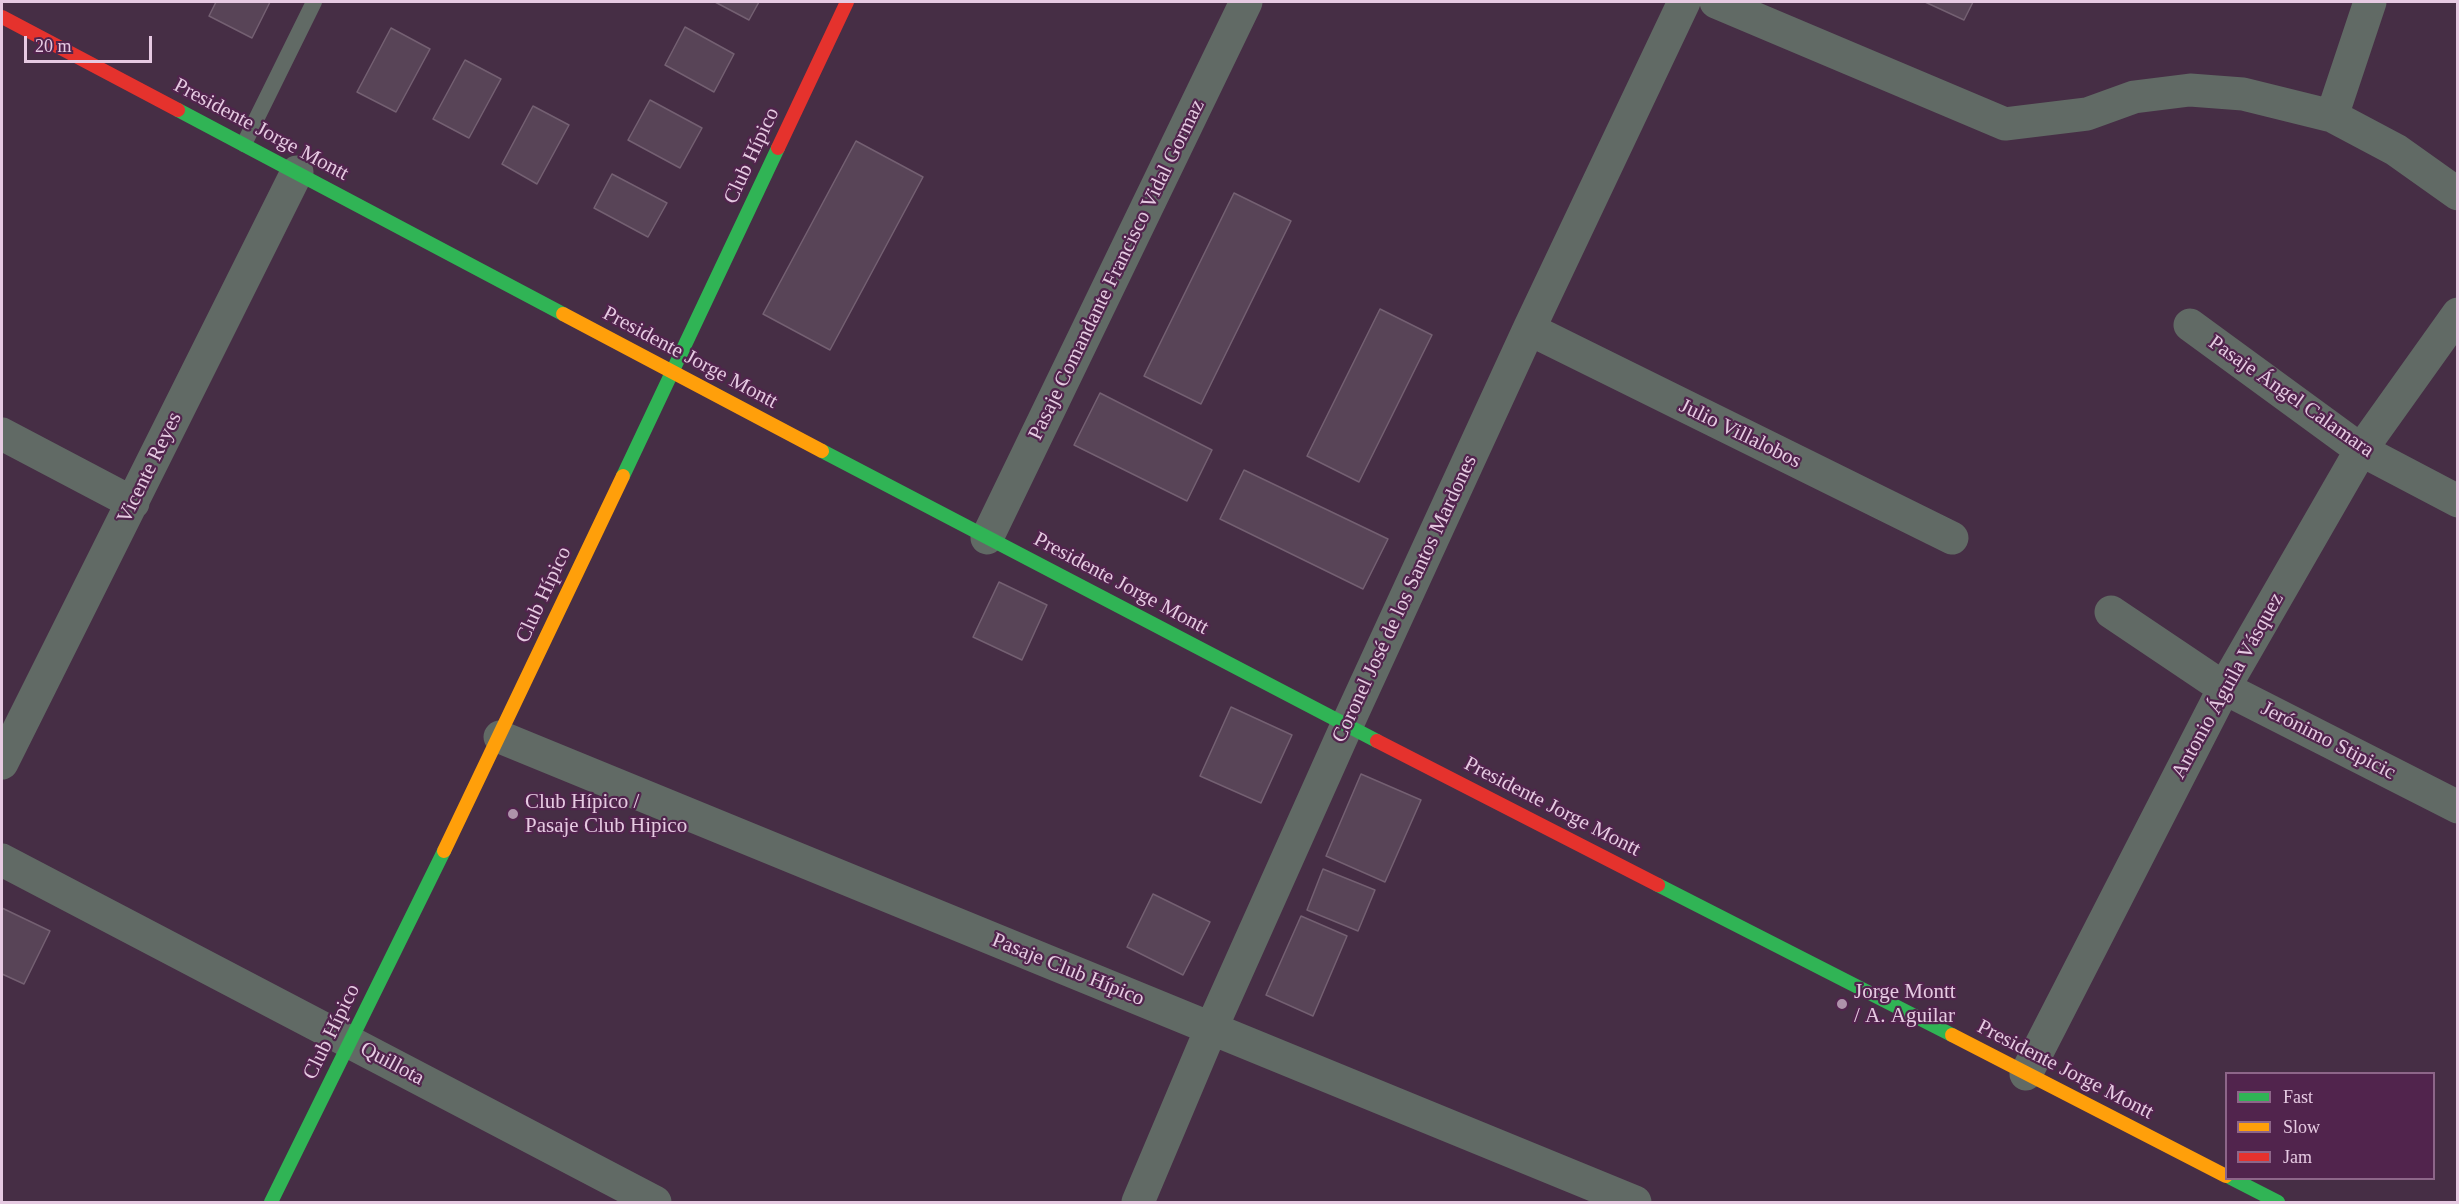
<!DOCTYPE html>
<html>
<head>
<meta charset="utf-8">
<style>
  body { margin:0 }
  #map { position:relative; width:2459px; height:1204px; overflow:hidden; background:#462e45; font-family:"Times New Roman",serif }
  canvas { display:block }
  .frame { position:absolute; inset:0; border:3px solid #e6cae2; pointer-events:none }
  .legend { position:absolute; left:2225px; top:1072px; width:210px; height:108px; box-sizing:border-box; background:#51244d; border:2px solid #8d6689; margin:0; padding:8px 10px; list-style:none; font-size:18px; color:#e6cae2 }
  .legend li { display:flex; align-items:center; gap:12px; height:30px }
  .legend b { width:30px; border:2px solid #8d6689 }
  .scale { position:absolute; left:24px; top:36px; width:128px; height:27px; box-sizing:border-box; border:3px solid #e6cae2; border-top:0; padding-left:8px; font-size:18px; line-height:21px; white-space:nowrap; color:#e6cae2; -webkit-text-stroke:4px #51244d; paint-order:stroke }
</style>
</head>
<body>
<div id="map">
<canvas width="2459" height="1204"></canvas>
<div class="frame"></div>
<ul class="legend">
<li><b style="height:8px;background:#30b455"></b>Fast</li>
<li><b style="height:8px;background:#ff9f0a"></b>Slow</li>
<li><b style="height:8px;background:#e5322d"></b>Jam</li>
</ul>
<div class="scale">20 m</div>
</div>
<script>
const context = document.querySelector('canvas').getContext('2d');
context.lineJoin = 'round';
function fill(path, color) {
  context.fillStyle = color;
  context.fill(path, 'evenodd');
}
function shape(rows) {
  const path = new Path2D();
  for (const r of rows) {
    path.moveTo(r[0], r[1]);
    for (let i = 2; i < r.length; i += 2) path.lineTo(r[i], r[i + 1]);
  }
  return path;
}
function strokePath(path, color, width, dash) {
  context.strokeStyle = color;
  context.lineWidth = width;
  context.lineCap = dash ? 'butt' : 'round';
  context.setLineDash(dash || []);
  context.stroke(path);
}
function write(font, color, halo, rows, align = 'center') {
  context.font = font + ' "Times New Roman",serif';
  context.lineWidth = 4.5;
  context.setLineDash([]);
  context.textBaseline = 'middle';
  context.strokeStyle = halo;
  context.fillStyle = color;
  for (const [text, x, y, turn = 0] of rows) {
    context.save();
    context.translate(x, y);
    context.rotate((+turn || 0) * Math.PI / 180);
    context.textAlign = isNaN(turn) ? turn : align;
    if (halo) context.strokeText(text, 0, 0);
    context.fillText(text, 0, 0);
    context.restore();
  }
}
const building = shape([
  [216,2,270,2,252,38,209,16,216,2],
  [715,2,759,2,749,20,715,2],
  [1925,2,1973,2,1964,20,1925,2],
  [685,27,734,54,714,92,665,65,685,27],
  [391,28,430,49,396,112,357,92,391,28],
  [465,60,501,79,469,138,433,119,465,60],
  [650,100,702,128,680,168,628,140,650,100],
  [533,106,569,125,537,184,502,164,533,106],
  [856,141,923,177,830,350,763,314,856,141],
  [612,174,667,203,648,237,594,208,612,174],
  [1234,193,1291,221,1201,404,1144,376,1234,193],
  [1380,309,1432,335,1359,482,1307,456,1380,309],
  [1100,393,1212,450,1187,501,1074,445,1100,393],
  [1244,470,1388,539,1363,589,1220,519,1244,470],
  [999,582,1047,605,1022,660,973,637,999,582],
  [1231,707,1292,735,1261,803,1200,776,1231,707],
  [1361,774,1421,800,1385,882,1326,856,1361,774],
  [1323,869,1375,890,1358,931,1307,910,1323,869],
  [1153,894,1210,922,1183,975,1127,947,1153,894],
  [2,908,50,931,24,984,2,974,2,908],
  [1301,916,1347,936,1313,1016,1266,995,1301,916]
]);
const lane = shape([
  [244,144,314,2]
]);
const street = shape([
  [1716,2,2005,124,2087,114,2134,97,2190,90,2243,94,2332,116,2396,150,2458,194],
  [2332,116,2370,2],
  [2190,325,2361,450,2458,501],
  [1529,329,1952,538],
  [2,434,133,503],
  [987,538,1246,2],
  [2111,612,2224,688,2458,807],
  [500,737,1635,1202],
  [2,763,297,172],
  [2,860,655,1202],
  [2026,1074,2224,688,2361,450,2458,314],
  [1138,1202,1211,1029,1347,725,1529,329,1684,2]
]);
const fast = shape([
  [178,110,563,314],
  [822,451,1377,741],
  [623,476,778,148],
  [1658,885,1952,1035],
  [2231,1178,2278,1202],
  [271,1202,444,851]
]);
const slow = shape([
  [563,314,822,451],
  [444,851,623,476],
  [1952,1035,2226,1176]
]);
const jam = shape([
  [2,17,178,110],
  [778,148,847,2],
  [1377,741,1658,885]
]);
const markers = [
  [513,814,6,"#ae93ab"],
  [1842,1004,6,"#ae93ab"]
];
const streetNames = [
  ["Presidente Jorge Montt",261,130,28],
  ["Club Hípico",752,156,-65],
  ["Pasaje Comandante Francisco Vidal Gormaz",1117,270,-64],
  ["Presidente Jorge Montt",690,358,28],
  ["Pasaje Ángel Calamara",2291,397,35],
  ["Julio Villalobos",1740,434,26],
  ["Vicente Reyes",150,468,-64],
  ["Presidente Jorge Montt",1121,584,28],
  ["Club Hípico",544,595,-65],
  ["Coronel José de los Santos Mardones",1405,599,-65],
  ["Antonio Águila Vásquez",2228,686,-61],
  ["Jerónimo Stipicic",2328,741,27],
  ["Presidente Jorge Montt",1552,807,27],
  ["Pasaje Club Hípico",1068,970,22],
  ["Club Hípico",332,1032,-64],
  ["Quillota",392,1064,28],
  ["Presidente Jorge Montt",2065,1070,27]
];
const poiNames = [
  ["Club Hípico /",525,802],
  ["Pasaje Club Hipico",525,826],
  ["Jorge Montt",1854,992],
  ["/ A. Aguilar",1854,1016]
];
fill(building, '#584457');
strokePath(building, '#746072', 1.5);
strokePath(lane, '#616a65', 16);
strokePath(street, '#616a65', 33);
strokePath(fast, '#30b455', 14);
strokePath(slow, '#ff9f0a', 14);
strokePath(jam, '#e5322d', 14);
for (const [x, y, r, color] of markers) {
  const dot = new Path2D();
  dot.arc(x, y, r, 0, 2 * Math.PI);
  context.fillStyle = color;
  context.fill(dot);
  strokePath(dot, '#51244d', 2);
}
write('21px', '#e6cae2', '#51244d', streetNames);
write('21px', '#e6cae2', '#51244d', poiNames, 'left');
</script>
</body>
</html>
